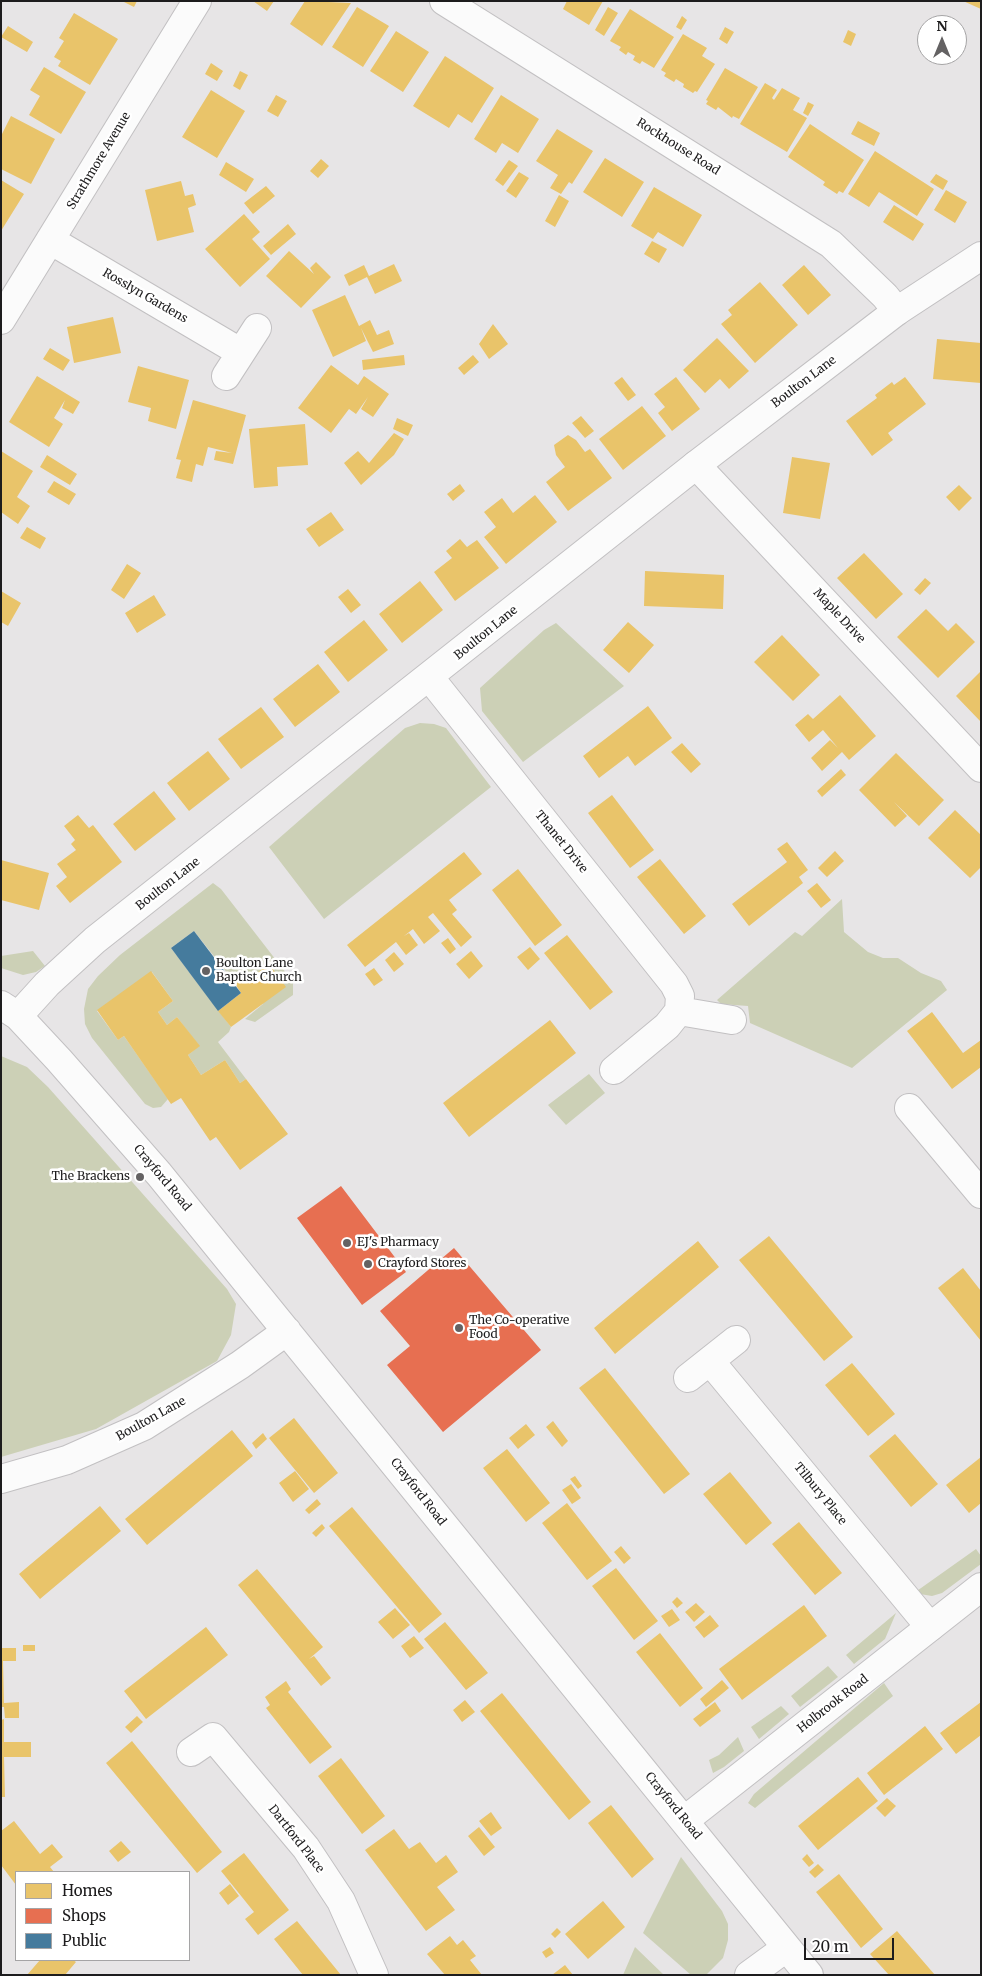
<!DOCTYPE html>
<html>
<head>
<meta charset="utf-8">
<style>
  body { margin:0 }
  #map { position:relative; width:982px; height:1976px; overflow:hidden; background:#e7e5e6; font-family:Merriweather,serif }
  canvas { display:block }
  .frame { position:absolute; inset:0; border:2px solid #1d1c1d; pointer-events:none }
  .legend { position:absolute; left:15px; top:1871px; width:175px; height:90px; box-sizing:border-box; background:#fff; border:1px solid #a5a4a5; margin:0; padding:6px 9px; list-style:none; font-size:15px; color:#1d1c1d }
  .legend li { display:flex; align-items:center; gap:10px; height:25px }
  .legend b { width:25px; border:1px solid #a5a4a5 }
  .north { position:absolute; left:917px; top:15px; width:50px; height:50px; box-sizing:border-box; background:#fff; border:1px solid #a5a4a5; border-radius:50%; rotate:0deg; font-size:14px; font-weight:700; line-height:20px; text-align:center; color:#1d1c1d }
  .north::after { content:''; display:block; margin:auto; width:18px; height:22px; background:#646263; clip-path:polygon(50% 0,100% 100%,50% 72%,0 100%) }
  .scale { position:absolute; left:804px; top:1938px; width:90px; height:22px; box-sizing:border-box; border:2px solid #1d1c1d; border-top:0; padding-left:6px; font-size:15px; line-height:18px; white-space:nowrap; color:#1d1c1d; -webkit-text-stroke:4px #fff; paint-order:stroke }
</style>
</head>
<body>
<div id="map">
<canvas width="982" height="1976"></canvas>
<div class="frame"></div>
<ul class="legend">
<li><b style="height:14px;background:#e9c46a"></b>Homes</li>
<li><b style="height:14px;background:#e76f51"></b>Shops</li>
<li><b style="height:14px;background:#457b9d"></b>Public</li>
</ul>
<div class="north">N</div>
<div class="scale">20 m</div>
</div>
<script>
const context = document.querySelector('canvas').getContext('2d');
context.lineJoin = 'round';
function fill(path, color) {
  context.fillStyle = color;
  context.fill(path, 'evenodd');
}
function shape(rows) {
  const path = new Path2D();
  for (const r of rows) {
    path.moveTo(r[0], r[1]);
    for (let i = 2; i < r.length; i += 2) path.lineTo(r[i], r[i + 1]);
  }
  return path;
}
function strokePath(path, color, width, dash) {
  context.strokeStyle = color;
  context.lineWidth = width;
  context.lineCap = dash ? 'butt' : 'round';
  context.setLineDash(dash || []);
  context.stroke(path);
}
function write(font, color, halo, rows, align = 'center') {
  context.font = font + ' Merriweather,serif';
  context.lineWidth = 5;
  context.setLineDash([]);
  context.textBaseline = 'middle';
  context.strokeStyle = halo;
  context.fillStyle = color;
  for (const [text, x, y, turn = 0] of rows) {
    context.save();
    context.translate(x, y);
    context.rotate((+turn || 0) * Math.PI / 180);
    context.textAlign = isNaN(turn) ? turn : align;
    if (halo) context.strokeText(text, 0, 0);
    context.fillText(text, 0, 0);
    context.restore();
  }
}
const green = shape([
  [556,623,624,686,523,762,482,711,480,688,544,630],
  [420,723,434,724,446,728,491,787,324,919,269,847,405,728],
  [213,883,221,889,293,982,293,995,255,1022,245,1019,263,1004,269,965,246,981,240,973,232,979,194,931,171,948,231,1027,229,1032,218,1042,246,1079,240,1083,225,1060,201,1075,188,1055,199,1046,177,1017,167,1025,158,1012,173,1001,152,972,97,1011,118,1040,124,1036,168,1099,161,1107,153,1108,145,1104,92,1038,85,1024,84,1009,88,989,98,976,120,955],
  [842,899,844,932,868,952,883,958,898,958,921,973,941,981,947,990,852,1068,750,1023,748,1006,721,1004,717,1000,795,932,802,936],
  [33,951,45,966,36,972,23,975,1,968,1,956],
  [1,1056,27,1067,48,1087,227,1289,236,1304,231,1335,217,1361,96,1429,1,1457],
  [589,1074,605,1093,566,1125,548,1105],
  [976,1549,981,1556,981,1564,942,1593,932,1596,914,1593],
  [896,1613,885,1639,854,1664,846,1655],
  [828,1666,838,1677,800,1707,791,1696],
  [884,1683,893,1696,755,1808,748,1803,754,1794],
  [781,1706,789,1714,759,1739,751,1727],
  [738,1737,744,1751,724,1767,713,1773,709,1760,719,1755],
  [681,1857,722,1911,728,1924,728,1940,723,1958,706,1975,691,1975,643,1933],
  [635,1947,664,1975,623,1975]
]);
const homes = shape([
  [122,1,137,1,134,7],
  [253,1,274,1,267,11],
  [305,1,351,3,322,46,290,24],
  [567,1,603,1,589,25,563,9],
  [963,1,981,1,981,9],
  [357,7,389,26,363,67,332,47],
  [608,7,618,13,604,36,595,30],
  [630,9,674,37,654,68,642,61,640,64,633,60,635,56,628,52,626,55,619,50,621,47,610,41],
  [74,13,118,39,90,85,58,66,61,61,54,57,64,41,59,38],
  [682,16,687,20,681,30,676,27],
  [8,26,33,42,27,52,1,37],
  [725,27,734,32,727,44,719,39],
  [848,30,856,34,851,46,843,42],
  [396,31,429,52,403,92,370,71],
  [683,34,707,48,702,56,715,64,697,92,695,91,693,93,683,87,684,84,676,79,674,82,664,76,666,73,661,70],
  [445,56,494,88,472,123,458,114,449,128,413,106],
  [211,63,223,71,217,81,205,74],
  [44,67,86,92,61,134,29,115,40,96,30,90],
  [725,68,758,87,739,119,733,116,732,118,718,107,716,110,706,104,708,101,706,100],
  [240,71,248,75,240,90,233,86],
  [765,83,777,90,772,98,774,100,782,88,800,98,793,110,807,118,787,152,740,124],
  [211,90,245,111,217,158,182,137],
  [276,95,287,101,278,117,267,111],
  [501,95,539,119,518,153,502,143,496,153,474,139],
  [808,102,814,105,808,116,803,113],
  [11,116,55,139,31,184,1,169,1,136],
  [858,121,880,133,874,146,851,134],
  [810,124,864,160,843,193,839,191,837,194,823,185,825,182,788,157],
  [557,129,593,151,572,184,569,182,561,194,550,188,558,175,536,161],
  [875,151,934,189,917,216,879,192,869,207,848,194],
  [605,158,644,182,622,217,583,192],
  [321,159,329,166,318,178,310,171],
  [509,160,518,166,503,186,495,180],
  [226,162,254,179,246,192,219,175],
  [519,172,529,178,516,198,506,191],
  [936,174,948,181,943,190,930,182],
  [1,180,24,194,1,231],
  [181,181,185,196,193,194,196,205,188,208,194,232,157,241,145,190],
  [266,186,275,196,253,214,244,203],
  [654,187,702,215,683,247,658,232,653,239,631,226],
  [946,190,967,202,955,223,934,210],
  [559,195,569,201,555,227,545,221],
  [894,205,924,224,913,241,883,222],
  [244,214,260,232,252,239,270,259,240,287,205,249],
  [288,224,296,234,271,255,263,246],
  [652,241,667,249,659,263,644,254],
  [289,251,314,274,310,268,316,262,331,277,301,308,266,276],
  [394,264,402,281,375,294,367,277,349,286,344,275,364,265,369,276],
  [804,265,831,295,808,315,782,285],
  [760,282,798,325,755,363,721,324,732,315,728,310],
  [345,295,359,326,370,320,377,335,389,330,394,344,373,352,361,328,366,341,333,357,312,310],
  [113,317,121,353,74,363,67,327],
  [493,324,508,344,489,359,479,344],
  [717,338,749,371,729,389,720,379,705,393,683,370],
  [937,339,981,343,981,383,933,379],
  [50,348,70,360,63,371,43,359],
  [404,355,405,365,363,370,362,360],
  [473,355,479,362,464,375,458,368],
  [331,365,358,385,364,376,389,394,373,417,361,409,368,397,356,414,349,409,331,433,298,408],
  [138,366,189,380,176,429,148,421,151,408,128,402],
  [37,376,80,402,73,414,62,408,65,400,54,418,63,424,49,447,9,422],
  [622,377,636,395,628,401,614,383],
  [676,377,700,409,672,431,658,413,665,407,654,394],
  [905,377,926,404,888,433,893,440,872,456,846,421,877,398,875,395,892,382,894,385],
  [193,400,246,415,233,464,214,460,216,451,232,453,208,447,203,466,196,464,192,482,176,478,181,460,176,459],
  [642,406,666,436,623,470,599,439],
  [581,416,594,431,585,438,572,423],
  [397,418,413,425,408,436,393,429],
  [305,424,308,465,277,467,278,486,254,488,249,429],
  [394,433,404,439,394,455,361,485,344,463,358,451,369,463],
  [568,435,576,440,585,452,590,449,612,478,568,511,546,482,565,467,556,455,554,445],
  [1,451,33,471,17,497,30,506,18,524,1,512],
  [47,455,77,474,70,485,40,467],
  [792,457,830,463,820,519,783,513],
  [54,481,76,494,69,505,47,492],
  [460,484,465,491,453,501,447,494],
  [959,485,972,498,959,511,946,497],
  [535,495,557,522,506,564,484,537,496,527,484,512,502,498,513,513],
  [331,512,344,530,319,547,306,529],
  [27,527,46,538,40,549,20,538],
  [460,539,467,547,477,540,499,568,455,601,434,572,452,558,446,551],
  [864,553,903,594,876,619,837,578],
  [127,564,141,573,124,599,111,590],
  [645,571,724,575,723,609,644,606],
  [925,578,931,583,920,595,914,590],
  [420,581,443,610,402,643,379,614],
  [348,589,361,605,351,613,338,597],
  [1,591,21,603,8,626,1,622],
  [154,595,166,615,137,633,125,613],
  [926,609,948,631,956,623,975,642,938,678,897,637],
  [364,620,388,650,348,682,324,652],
  [628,622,654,645,629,673,603,650],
  [782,635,820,675,793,701,754,662],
  [318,664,340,692,295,727,273,699],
  [981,671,981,722,956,696],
  [840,695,876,736,849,760,842,752,822,771,811,758,830,740,838,748,823,730,809,742,795,725,808,714,813,719],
  [648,706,672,738,635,766,628,756,599,778,583,756],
  [261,707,284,737,241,769,218,739],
  [682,743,701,764,691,773,671,752],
  [208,751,230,779,189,811,167,783],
  [896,753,944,800,919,826,894,802,907,816,895,827,859,790],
  [841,769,846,775,822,797,817,791],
  [154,791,176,819,135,851,113,824],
  [612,795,654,850,630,868,588,813],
  [955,810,981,835,981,867,970,878,928,838],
  [78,815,89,828,93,825,122,862,70,903,56,886,67,877,57,864,76,850,71,844,75,840,64,826],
  [787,842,808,870,799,877,803,883,749,926,732,904,787,862,777,849],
  [835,851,844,861,827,877,818,868],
  [464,852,482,874,449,900,457,910,452,914,472,937,461,947,433,913,428,917,440,931,424,944,413,929,404,936,409,933,418,945,406,955,396,942,365,967,347,945],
  [660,859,706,916,684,934,637,877],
  [1,860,49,873,39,910,1,900],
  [518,869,562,925,535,946,492,890],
  [817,883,831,900,821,908,807,891],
  [567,935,613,992,590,1010,544,953],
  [448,938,456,949,450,954,441,943],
  [530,947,540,959,528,970,517,957],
  [471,951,483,966,469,979,456,964],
  [394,952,404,964,394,972,385,960],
  [269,964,286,987,231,1027,218,1011,241,993,232,979,240,973,246,981],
  [374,968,383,980,374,986,365,974],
  [151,971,173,1001,158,1012,167,1025,177,1017,200,1046,188,1055,201,1075,225,1060,240,1083,246,1079,288,1134,240,1170,216,1137,210,1141,181,1098,171,1104,124,1036,118,1040,97,1010],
  [932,1012,963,1053,981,1040,981,1067,952,1089,907,1031],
  [550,1020,576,1053,469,1137,443,1103],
  [769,1236,853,1337,824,1361,739,1260],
  [698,1241,719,1267,615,1354,594,1328],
  [963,1268,981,1291,981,1341,938,1288],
  [852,1363,895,1414,868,1436,825,1385],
  [605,1368,690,1474,664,1494,579,1388],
  [294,1418,338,1473,314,1493,269,1438],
  [553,1421,568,1441,562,1447,546,1427],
  [526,1424,535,1435,518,1449,509,1438],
  [232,1430,253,1456,147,1545,125,1519],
  [263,1433,267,1439,256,1449,252,1443],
  [895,1434,938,1484,911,1507,869,1456],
  [507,1449,550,1503,526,1522,483,1468],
  [981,1457,981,1503,969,1513,946,1485],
  [295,1471,309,1489,293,1502,279,1483],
  [730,1472,772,1523,746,1545,703,1494],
  [575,1476,582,1486,578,1489,570,1479],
  [571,1484,581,1498,572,1504,562,1490],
  [317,1499,321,1504,309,1514,305,1510],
  [567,1503,612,1561,587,1580,542,1523],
  [100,1506,121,1531,40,1599,19,1574],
  [352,1507,442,1614,419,1633,329,1526],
  [799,1522,842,1573,815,1595,772,1544],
  [322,1524,325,1528,316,1537,312,1533],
  [621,1546,631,1558,624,1564,614,1552],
  [616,1568,658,1621,634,1640,592,1586],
  [257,1569,323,1647,309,1659,314,1656,331,1678,321,1686,238,1585],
  [677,1597,683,1603,677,1608,672,1602],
  [696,1603,705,1612,694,1622,685,1612],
  [804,1605,827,1636,742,1700,719,1669],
  [395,1608,410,1625,393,1639,378,1622],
  [672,1609,680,1620,669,1627,661,1616],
  [710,1615,719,1626,704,1638,695,1627],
  [445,1622,488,1673,466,1690,424,1639],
  [206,1627,228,1655,146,1719,124,1691],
  [660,1633,703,1688,680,1707,636,1652],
  [414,1636,424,1648,410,1658,401,1646],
  [23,1645,35,1645,35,1651,23,1651],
  [1,1648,16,1648,16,1661,3,1661,4,1703,19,1702,19,1718,5,1718,4,1707,1,1707],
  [722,1680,729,1688,706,1707,700,1699],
  [286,1681,291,1689,288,1692,332,1747,310,1764,266,1708,270,1705,265,1697],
  [502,1693,591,1802,569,1820,480,1711],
  [465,1700,475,1712,462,1722,453,1710],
  [715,1702,721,1711,700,1727,693,1719],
  [981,1702,981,1735,956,1754,940,1733],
  [137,1716,143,1722,131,1733,125,1727],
  [4,1719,4,1742,31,1742,31,1757,4,1757,5,1797,1,1797,1,1720],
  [925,1726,943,1749,884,1795,867,1773],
  [132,1741,222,1852,197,1873,106,1763],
  [341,1758,385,1816,362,1834,318,1776],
  [858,1777,878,1801,818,1850,798,1826],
  [887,1798,896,1806,885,1817,876,1808],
  [611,1805,654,1859,632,1878,588,1823],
  [491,1812,502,1828,491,1836,479,1821],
  [14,1821,40,1854,52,1844,63,1857,50,1867,54,1872,16,1872,16,1885,1,1865,1,1831],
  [479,1827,495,1847,484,1856,468,1836],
  [394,1829,409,1849,420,1842,436,1863,446,1855,458,1872,437,1887,455,1910,426,1931,365,1850],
  [121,1841,131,1852,118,1862,109,1851],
  [244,1853,289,1910,258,1935,245,1919,254,1912,221,1871],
  [807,1854,814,1863,809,1867,802,1859],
  [818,1864,824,1870,815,1878,809,1872],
  [839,1874,883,1929,861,1948,816,1892],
  [230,1884,239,1896,228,1905,219,1893],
  [603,1901,625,1927,588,1959,565,1934],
  [297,1921,341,1975,303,1975,274,1939],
  [557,1928,561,1932,555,1938,551,1934],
  [897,1931,935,1975,889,1975,870,1954],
  [450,1936,457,1945,463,1940,476,1956,470,1960,482,1975,445,1975,427,1954],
  [550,1947,554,1953,546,1958,542,1952],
  [40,1960,73,1960,76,1962,65,1975,27,1975],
  [565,1965,573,1975,552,1975]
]);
const shops = shape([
  [341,1186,406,1272,362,1305,297,1218],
  [454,1248,541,1350,443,1432,387,1365,410,1346,380,1311]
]);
const public = shape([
  [194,931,241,993,218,1011,171,948]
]);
const street = shape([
  [444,1,831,244,885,296,897,311],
  [50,240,240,352],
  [1,320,197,1],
  [226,376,257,328],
  [696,465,981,768],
  [430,678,674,984,680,996,679,1011,667,1026,614,1070],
  [679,1011,732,1020],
  [909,1108,981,1194],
  [710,1361,930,1627],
  [688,1378,736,1340],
  [191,1752,213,1737,306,1848,341,1901,374,1975],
  [749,1975,786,1948]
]);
const secondary = shape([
  [1,1005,18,1016,59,1060,159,1174,809,1975],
  [18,1016,47,984,95,940,696,465,897,311,981,256],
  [1,1479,67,1460,144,1426,240,1365,287,1331],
  [685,1820,981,1587]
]);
const markers = [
  [206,971,5,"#646263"],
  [140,1177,5,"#646263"],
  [347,1243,5,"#646263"],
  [368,1264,5,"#646263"],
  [459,1328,5,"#646263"]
];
const streetNames = [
  ["Rockhouse Road",678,147,32],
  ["Strathmore Avenue",99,161,-59],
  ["Rosslyn Gardens",145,296,30],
  ["Boulton Lane",804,382,-37],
  ["Maple Drive",839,616,47],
  ["Boulton Lane",486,633,-39],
  ["Thanet Drive",561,842,51],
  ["Boulton Lane",168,884,-38],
  ["Crayford Road",162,1178,50],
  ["Boulton Lane",151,1419,-29],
  ["Crayford Road",418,1492,52],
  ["Tilbury Place",820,1494,51],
  ["Holbrook Road",833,1704,-38],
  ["Crayford Road",673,1806,51],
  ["Dartford Place",296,1839,52]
];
const poiNames = [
  ["Boulton Lane",216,964],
  ["Baptist Church",216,978],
  ["The Brackens",130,1177,"right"],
  ["EJ's Pharmacy",357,1243],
  ["Crayford Stores",378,1264],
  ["The Co-operative",469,1321],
  ["Food",469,1335]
];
fill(green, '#ccd0b6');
fill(homes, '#e9c46a');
fill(shops, '#e76f51');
fill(public, '#457b9d');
strokePath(street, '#c2c0c2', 30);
strokePath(secondary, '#c2c0c2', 30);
strokePath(street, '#fbfbfb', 28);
strokePath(secondary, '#fbfbfb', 28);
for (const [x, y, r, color] of markers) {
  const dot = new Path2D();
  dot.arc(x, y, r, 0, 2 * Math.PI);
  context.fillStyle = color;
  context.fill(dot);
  strokePath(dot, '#fff', 2);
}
write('12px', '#1d1c1d', '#fff', streetNames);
write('12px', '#1d1c1d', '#fff', poiNames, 'left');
</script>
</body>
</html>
